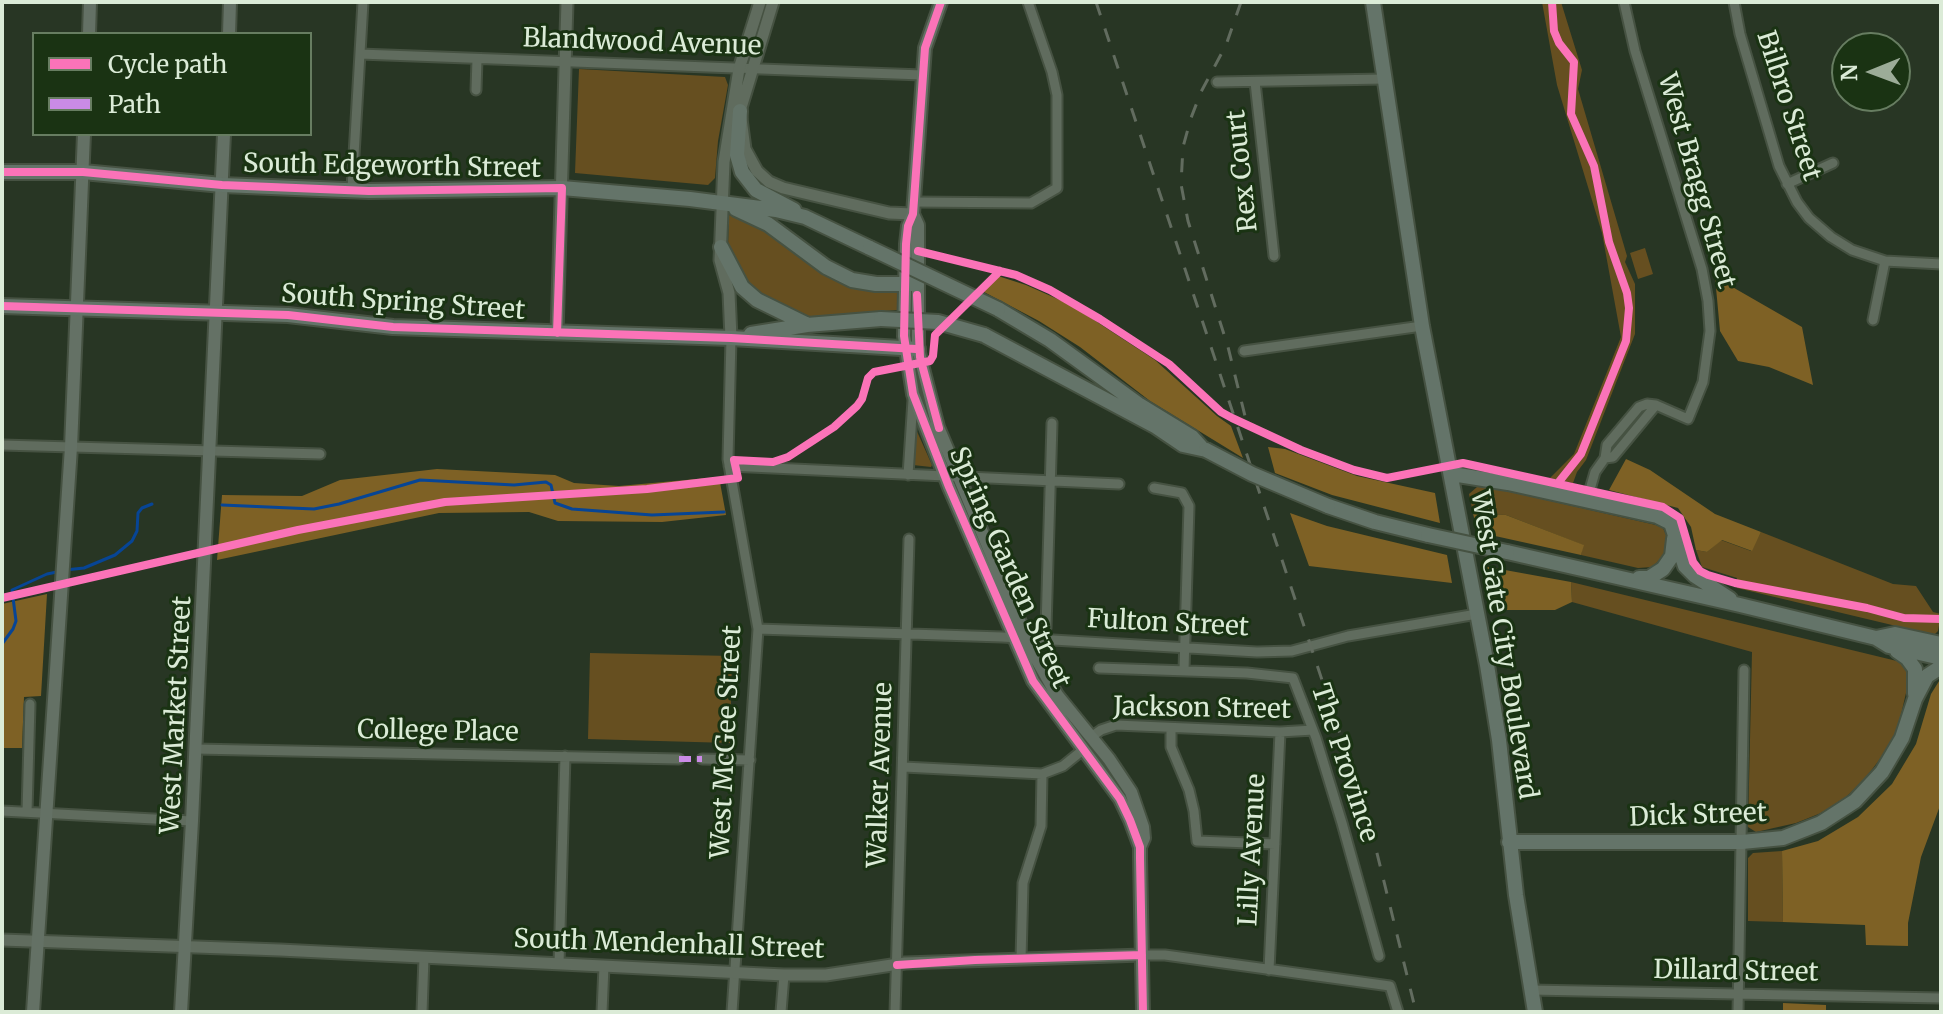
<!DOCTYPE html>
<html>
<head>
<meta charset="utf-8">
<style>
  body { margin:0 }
  #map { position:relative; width:1943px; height:1014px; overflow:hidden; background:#283624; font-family:Merriweather,serif }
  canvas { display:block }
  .frame { position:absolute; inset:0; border:4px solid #dbebd7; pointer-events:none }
  .legend { position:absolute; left:32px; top:32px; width:280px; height:104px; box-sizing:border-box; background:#1a3313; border:2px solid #677d61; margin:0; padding:10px 14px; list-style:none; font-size:24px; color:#dbebd7 }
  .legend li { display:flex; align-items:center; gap:16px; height:40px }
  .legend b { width:40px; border:2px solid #677d61 }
  .north { position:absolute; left:1831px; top:32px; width:80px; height:80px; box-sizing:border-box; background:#1a3313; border:2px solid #677d61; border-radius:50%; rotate:269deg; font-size:22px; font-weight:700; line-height:32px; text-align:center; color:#dbebd7 }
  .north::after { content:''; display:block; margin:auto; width:28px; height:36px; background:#9cac98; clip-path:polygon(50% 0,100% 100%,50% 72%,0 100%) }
</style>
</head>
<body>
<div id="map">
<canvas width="1943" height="1014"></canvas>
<div class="frame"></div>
<ul class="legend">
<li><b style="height:10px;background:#fb73b8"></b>Cycle path</li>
<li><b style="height:10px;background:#ca8be6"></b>Path</li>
</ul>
<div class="north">N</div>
</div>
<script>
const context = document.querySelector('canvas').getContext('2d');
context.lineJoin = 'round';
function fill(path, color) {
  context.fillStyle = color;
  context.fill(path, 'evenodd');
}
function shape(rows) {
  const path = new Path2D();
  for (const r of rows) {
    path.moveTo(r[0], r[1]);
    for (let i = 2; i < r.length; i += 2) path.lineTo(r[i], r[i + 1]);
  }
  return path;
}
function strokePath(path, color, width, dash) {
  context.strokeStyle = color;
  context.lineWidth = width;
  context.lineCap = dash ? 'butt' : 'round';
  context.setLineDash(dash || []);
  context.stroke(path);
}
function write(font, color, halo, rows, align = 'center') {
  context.font = font + ' Merriweather,serif';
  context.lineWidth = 6;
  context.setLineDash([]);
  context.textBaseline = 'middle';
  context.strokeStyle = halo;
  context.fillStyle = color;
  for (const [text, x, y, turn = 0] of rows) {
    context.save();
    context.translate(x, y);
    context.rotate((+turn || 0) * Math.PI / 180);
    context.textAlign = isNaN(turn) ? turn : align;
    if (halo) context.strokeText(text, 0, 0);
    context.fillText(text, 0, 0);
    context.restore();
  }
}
const green = shape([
  [1542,2,1561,2,1582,70,1578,89,1627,256,1625,262,1635,284,1635,334,1586,460,1577,472,1573,483,1550,478,1574,454,1621,337,1602,233,1557,85],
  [579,69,725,77,728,85,718,141,715,178,708,185,575,173],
  [729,215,757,223,866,289,896,291,898,293,898,310,806,317,762,296,741,275,728,246],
  [1645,248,1653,274,1638,279,1630,253],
  [915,427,932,465,931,467,913,465],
  [1485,486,1656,525,1663,528,1667,537,1665,555,1652,567,1638,568,1581,555,1583,545,1506,515,1473,513,1469,494,1477,487],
  [1761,532,1893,584,1916,586,1933,612,1941,614,1938,631,1934,635,1737,588,1737,578,1702,567,1696,550,1707,552,1721,540,1751,551],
  [1571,582,1901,662,1907,669,1909,680,1897,732,1883,755,1864,780,1845,798,1821,813,1796,823,1756,832,1748,827,1752,652,1572,602],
  [590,653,732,656,730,743,588,739],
  [1782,851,1783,922,1748,921,1748,858,1753,853]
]);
const forest = shape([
  [998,276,1026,285,1071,305,1155,360,1217,416,1231,426,1243,458,1150,401,1080,347,1039,321,984,292],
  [1715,277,1802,327,1813,385,1769,367,1738,361,1720,331],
  [1268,447,1285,449,1357,476,1435,493,1440,523,1332,495,1275,473],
  [1626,459,1650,470,1715,514,1761,532,1752,551,1722,540,1707,552,1696,550,1691,527,1678,508,1609,490],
  [437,469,555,475,574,483,619,486,719,477,726,515,662,522,558,521,529,512,439,513,217,560,222,495,302,496,340,480],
  [1290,513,1327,526,1447,555,1452,583,1309,566],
  [1473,513,1506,515,1584,545,1581,555,1477,532],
  [1483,566,1571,582,1572,602,1555,610,1491,610],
  [47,594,41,696,24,697,22,748,2,748,2,604],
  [1941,678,1941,803,1921,857,1908,923,1908,946,1866,945,1865,925,1783,922,1782,851,1818,841,1858,817,1892,784,1916,744,1931,694],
  [1783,1003,1826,1005,1826,1012,1783,1012]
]);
const stream = shape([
  [222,505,314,509,339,504,420,480,514,485,546,482,551,485,555,503,572,509,652,515,724,512],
  [65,570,84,568,115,555,132,541,137,531,138,513,142,508,152,504],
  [2,644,13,629,16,621,12,590,47,574,57,572]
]);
const minor = shape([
  [1734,2,1740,34,1779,166,1797,202,1809,218,1831,237,1852,250,1885,261,1941,264],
  [360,54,922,75],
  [1217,82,1384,79],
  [1255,82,1274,256],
  [476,90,477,59],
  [1787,184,1833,163],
  [352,189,363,2],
  [914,202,1031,203,1057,188,1057,95,1052,72,1028,2],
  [1873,320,1885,261],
  [731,338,728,459,758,629,732,1012],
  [1244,351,1422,326],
  [2,445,320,454],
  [1605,458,1613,457,1656,405],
  [729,466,1119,484],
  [908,475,913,400],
  [1154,488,1182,493,1189,506,1184,670],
  [1587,500,1595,472,1605,458,1607,445,1639,407,1647,404,1656,405,1688,419,1703,382,1710,331,1708,301,1702,269,1635,51,1624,2],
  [1046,628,1052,423],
  [758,629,1002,637,1257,652,1292,651,1348,636,1477,614],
  [1099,668,1247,673,1293,678,1316,738,1342,823,1379,956],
  [1171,728,1171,747,1189,790,1194,811,1197,841,1275,844],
  [1091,737,1101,730,1116,725,1280,732,1313,730],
  [196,749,679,759],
  [702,759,750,760],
  [904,767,1042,774,1063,766,1084,749],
  [2,811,192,821],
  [27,812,30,704],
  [1142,955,1165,955,1390,986,1398,1012],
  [1021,959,1023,883,1041,826,1042,774],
  [559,964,565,756],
  [1269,970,1280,732],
  [1531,990,1941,998],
  [422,1012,424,957],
  [602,1012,604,966],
  [781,1012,784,975],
  [895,1012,909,539],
  [1738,1012,1744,670]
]);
const tertiary = shape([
  [773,2,740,111,745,149,757,171,769,182,783,188,889,213,913,214],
  [557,333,567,2],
  [731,338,729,293,720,260,724,162,739,69,760,2],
  [2,940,280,950,784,975,826,975,905,963,1142,955]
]);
const secondary = shape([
  [941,2,925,48,913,214,908,226,906,244,904,336,913,394,949,487,1033,681,1120,799,1130,820,1140,847,1140,858,1143,1012],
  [89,34,90,2],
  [229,34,230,2],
  [913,214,918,225,918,349,938,427,1032,651,1057,695,1109,759,1131,792,1143,827,1144,838,1140,847],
  [33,1012,71,447,84,134],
  [181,1012,192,821,224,134]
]);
const primary = shape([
  [1373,2,1422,326,1487,665,1499,740,1516,895,1535,1012],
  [740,111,737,155,742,172,756,190,794,210],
  [2,172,83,172,222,185,369,191,562,188,690,199,776,210,805,217,870,248],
  [736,209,768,224,826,267,852,280,876,284,917,284],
  [721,247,742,287,757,300,806,324],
  [2,306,288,315,393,327,731,338,918,349],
  [998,309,1050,340,1138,404,1192,437,1201,447],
  [751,334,807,325,881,319],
  [984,335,1155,426,1183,445,1206,450],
  [1452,474,1508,483,1657,516,1671,523,1685,566,1695,576,1730,599],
  [1328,506,1375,522,1428,535],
  [1507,552,1740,605,1876,638,1889,646,1941,658],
  [1639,578,1649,578,1663,569,1672,556,1674,539],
  [1876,638,1895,634,1941,644],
  [1897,651,1907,658,1915,669,1915,694],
  [1509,842,1742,842,1783,838,1821,823,1855,801,1882,772,1902,738,1915,699,1927,676,1941,667]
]);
const rail = shape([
  [1096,2,1350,764,1375,845,1416,1012],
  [1241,2,1226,45,1201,92,1191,118,1183,147,1181,184,1188,221,1228,347,1245,416]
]);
const primaryBridge = shape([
  [870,248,998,309],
  [881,319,938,322,984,335],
  [1206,450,1252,474,1328,506],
  [1428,535,1507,552]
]);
const quiet = shape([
  [679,759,702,759]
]);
const cycleway = shape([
  [941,2,925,48,913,214,908,226,906,244,904,336,913,394,949,487,1033,681,1120,799,1130,820,1140,847,1140,858,1143,1012],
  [1552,2,1554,31,1559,43,1574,62,1571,114,1594,166,1609,242,1627,293,1629,308,1626,341,1581,454,1558,483],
  [2,172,83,172,222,185,369,191,562,188,557,333],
  [918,251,1016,275,1050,290,1100,319,1169,364,1221,412,1232,418,1301,450,1354,470,1387,478,1463,463,1663,507,1680,518,1693,562,1700,571,1708,575,1735,583,1867,608,1904,618,1941,619],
  [917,295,920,357,939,428],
  [2,306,288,315,393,327,731,338,916,349],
  [2,598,298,530,445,502,647,489,738,478,734,460,773,462,788,457,834,427,857,406,862,399,868,378,874,372,930,361,933,356,935,335,1000,271],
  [897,965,975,960,1142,955]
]);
const streetNames = [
  ["Blandwood Avenue",642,43,2],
  ["Bilbro Street",1788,106,72],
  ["South Edgeworth Street",392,167,1],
  ["Rex Court",1243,171,-96],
  ["West Bragg Street",1696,181,74],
  ["South Spring Street",403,303,4],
  ["Spring Garden Street",1009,568,66],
  ["Fulton Street",1168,624,3],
  ["West Gate City Boulevard",1503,645,81],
  ["Jackson Street",1202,709,1],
  ["West Market Street",177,715,-87],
  ["College Place",438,732,1],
  ["West McGee Street",727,742,-87],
  ["The Province",1344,763,72],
  ["Walker Avenue",881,775,-88],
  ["Dick Street",1698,816,-2],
  ["Lilly Avenue",1253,850,-87],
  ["South Mendenhall Street",669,945,2],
  ["Dillard Street",1736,972,1]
];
fill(green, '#664f20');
fill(forest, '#7e6125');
strokePath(stream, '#074595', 3);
strokePath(minor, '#465242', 13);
strokePath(tertiary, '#465242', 15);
strokePath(secondary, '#465242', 16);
strokePath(primary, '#465242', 18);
strokePath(minor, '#606c5e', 9);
strokePath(tertiary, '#606c5e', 11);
strokePath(secondary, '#647165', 12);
strokePath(primary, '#647469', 14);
strokePath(rail, '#626c5f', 3, [14, 14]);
strokePath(primaryBridge, '#465242', 18, []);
strokePath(primaryBridge, '#647469', 14);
strokePath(quiet, '#ca8be6', 6, [12, 6]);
strokePath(cycleway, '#fb73b8', 8);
write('26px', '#dbebd7', '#1a3313', streetNames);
</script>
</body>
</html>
